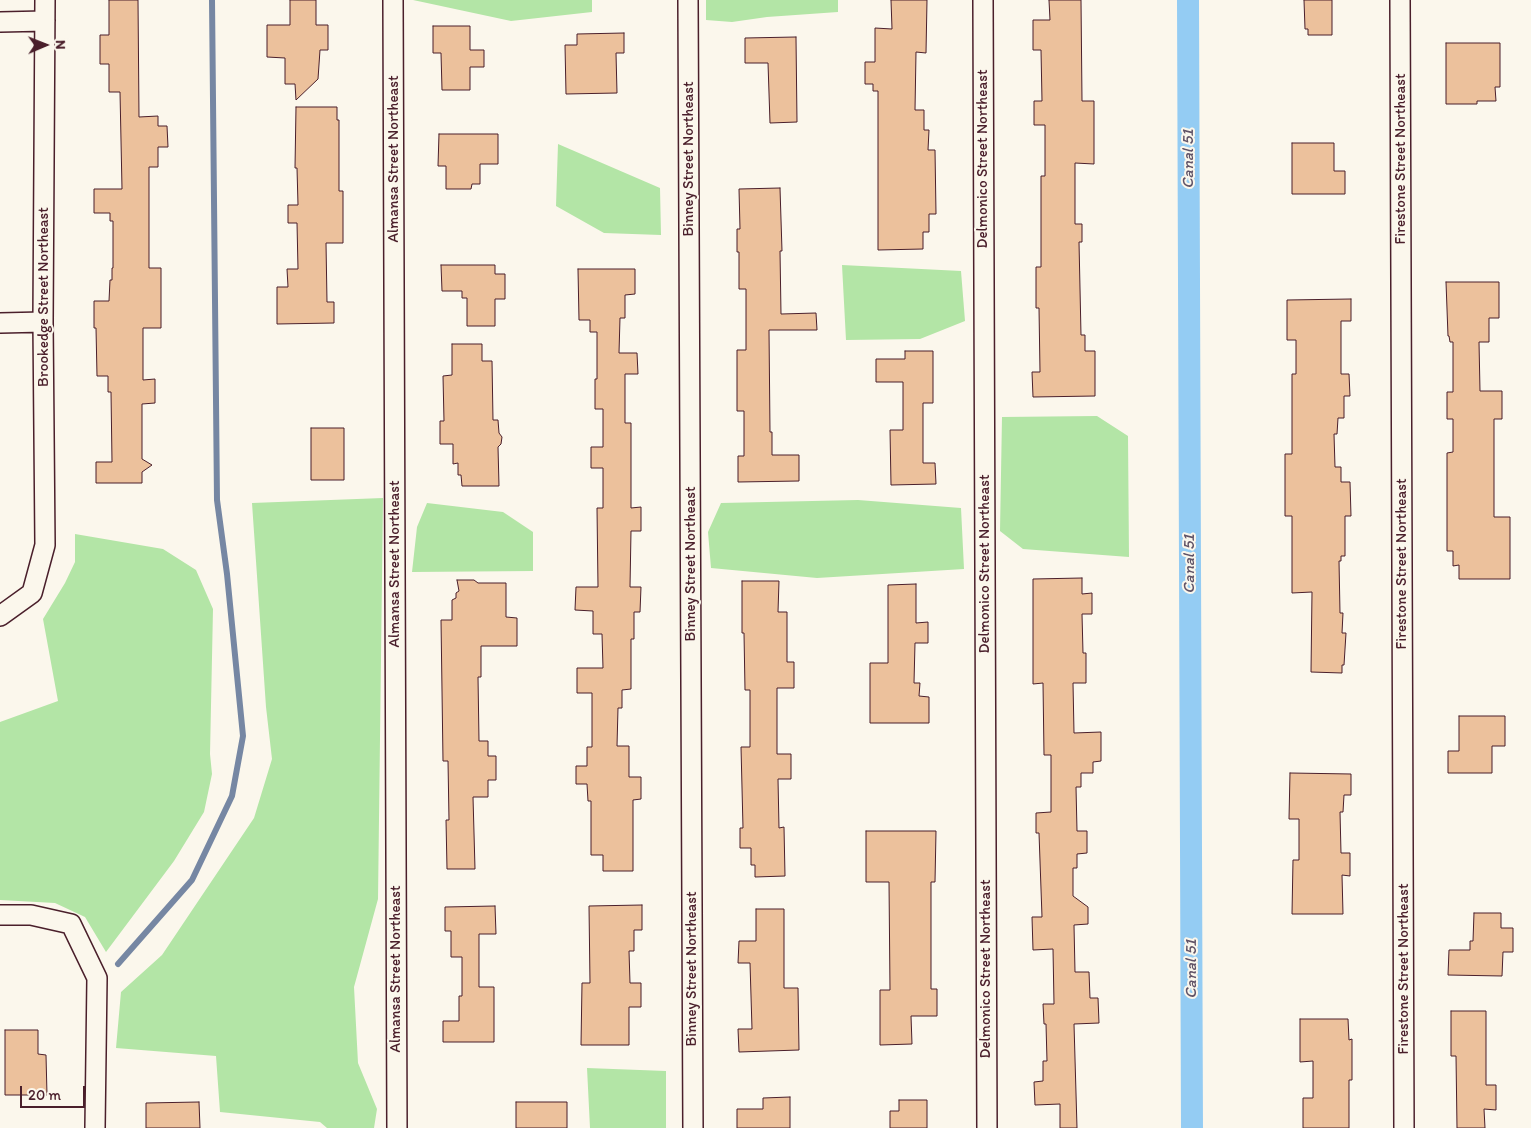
<!DOCTYPE html>
<html>
<head>
<meta charset="utf-8">
<style>
  body { margin:0 }
  #map { position:relative; width:1531px; height:1128px; overflow:hidden; background:#fbf7ec; font-family:Itim,sans-serif }
  canvas { display:block }
  .north { position:absolute; left:20px; top:20px; width:50px; height:50px; -webkit-text-stroke:4px #fbf7ec; paint-order:stroke; rotate:89deg; font-size:14px; font-weight:700; line-height:20px; text-align:center; color:#4a1f2b }
  .north::after { content:''; display:block; margin:auto; width:18px; height:22px; background:#4a1f2b; clip-path:polygon(50% 0,100% 100%,50% 72%,0 100%) }
  .scale { position:absolute; left:20px; top:1086px; width:65px; height:22px; box-sizing:border-box; border:2px solid #4a1f2b; border-top:0; padding-left:6px; font-size:15px; line-height:18px; white-space:nowrap; color:#4a1f2b; -webkit-text-stroke:4px #fbf7ec; paint-order:stroke }
</style>
</head>
<body>
<div id="map">
<canvas width="1531" height="1128"></canvas>
<div class="north">N</div>
<div class="scale">20 m</div>
</div>
<script>
const context = document.querySelector('canvas').getContext('2d');
context.lineJoin = 'round';
function fill(path, color) {
  context.fillStyle = color;
  context.fill(path, 'evenodd');
}
function shape(rows) {
  const path = new Path2D();
  for (const r of rows) {
    path.moveTo(r[0], r[1]);
    for (let i = 2; i < r.length; i += 2) path.lineTo(r[i], r[i + 1]);
  }
  return path;
}
function strokePath(path, color, width, dash) {
  context.strokeStyle = color;
  context.lineWidth = width;
  context.lineCap = dash ? 'butt' : 'round';
  context.setLineDash(dash || []);
  context.stroke(path);
}
function write(font, color, halo, rows, align = 'center') {
  context.font = font + ' Itim,sans-serif';
  context.lineWidth = 4;
  context.setLineDash([]);
  context.textBaseline = 'middle';
  context.strokeStyle = halo;
  context.fillStyle = color;
  for (const [text, x, y, turn = 0] of rows) {
    context.save();
    context.translate(x, y);
    context.rotate((+turn || 0) * Math.PI / 180);
    context.textAlign = isNaN(turn) ? turn : align;
    if (halo) context.strokeText(text, 0, 0);
    context.fillText(text, 0, 0);
    context.restore();
  }
}
const green = shape([
  [413,0,592,0,592,12,511,21],
  [706,0,838,0,838,12,767,17,732,22,706,20],
  [558,144,660,188,661,235,604,233,556,206],
  [842,265,961,271,965,321,920,339,846,340],
  [1097,416,1128,436,1129,557,1023,549,1000,531,1002,417],
  [383,498,378,899,354,987,358,1063,377,1109,374,1128,327,1128,320,1122,220,1112,216,1056,116,1048,121,992,162,955,254,818,272,759,266,707,252,503],
  [858,500,961,508,964,569,817,578,711,568,708,532,721,503],
  [427,503,503,512,533,532,533,571,412,572,417,527],
  [75,534,163,549,196,570,213,609,210,754,212,774,204,812,174,861,106,952,85,917,55,903,0,900,0,722,58,701,43,619,65,583,75,562],
  [587,1068,666,1071,666,1128,590,1128]
]);
const stream = shape([
  [118,964,192,880,232,796,243,736,227,574,217,500,212,0]
]);
const canal = shape([
  [1188,0,1192,1128]
]);
const building = shape([
  [109,0,138,0,139,117,158,116,158,126,167,126,168,147,158,147,158,167,149,167,149,268,161,268,161,328,143,328,143,380,155,379,155,403,142,404,142,459,152,465,142,472,142,483,96,483,96,462,112,462,111,392,108,392,108,376,97,376,96,328,94,328,94,301,109,301,110,280,112,280,112,268,113,268,113,221,110,221,110,213,94,213,94,189,122,189,120,92,109,92,109,64,100,64,100,35,109,35,109,0],
  [290,0,316,0,316,25,328,25,328,50,320,50,318,79,296,100,295,84,285,84,285,58,267,57,267,25,290,25,290,0],
  [891,0,927,0,926,53,916,52,915,110,924,110,924,130,929,130,928,150,935,150,936,214,929,214,929,232,923,232,923,249,878,250,878,91,873,91,873,84,865,84,865,62,875,62,875,28,892,29,891,0],
  [1049,0,1081,0,1082,101,1094,101,1094,164,1075,163,1075,224,1082,224,1082,242,1079,242,1081,335,1085,335,1085,351,1095,351,1095,396,1033,397,1032,372,1040,372,1039,308,1036,308,1036,267,1041,267,1041,176,1045,176,1045,125,1034,125,1034,101,1042,101,1041,50,1033,50,1033,20,1050,20,1049,0],
  [1304,0,1332,0,1332,35,1308,35,1308,29,1305,29,1304,0],
  [433,26,470,26,470,50,484,50,484,67,470,67,470,90,442,90,441,53,433,53,433,26],
  [624,33,624,53,616,53,617,93,566,94,565,45,577,45,577,34,624,33],
  [796,37,797,122,770,123,768,63,745,63,745,38,796,37],
  [1446,43,1500,43,1500,87,1495,87,1496,101,1477,101,1477,104,1446,104,1446,43],
  [296,107,337,107,337,120,339,120,339,191,343,191,343,243,326,243,327,302,334,302,334,323,277,324,277,287,288,287,287,269,298,269,297,223,288,223,288,205,298,205,297,168,295,168,296,107],
  [439,134,498,134,498,164,480,164,480,184,472,184,471,189,446,189,446,166,438,166,439,134],
  [1292,143,1334,143,1334,171,1345,171,1345,194,1292,194,1292,143],
  [780,188,782,251,780,251,781,314,816,313,817,330,769,330,770,432,772,432,772,455,799,455,799,481,738,482,738,456,744,456,744,411,737,411,737,350,746,350,746,289,739,289,739,252,737,252,737,229,740,229,739,189,780,188],
  [441,265,495,265,495,274,505,274,505,299,495,299,495,326,467,326,467,298,462,298,462,291,442,291,441,265],
  [578,269,635,269,635,294,625,295,625,318,620,318,619,353,637,353,638,374,625,374,625,423,631,423,631,508,641,507,641,531,631,531,630,587,641,587,640,612,634,612,634,639,631,639,631,689,622,690,622,708,618,708,617,746,629,746,629,777,641,777,641,799,633,800,633,871,603,871,603,855,591,855,591,801,588,801,587,784,576,784,576,766,587,766,587,747,592,747,592,693,577,693,577,668,603,668,602,634,593,634,593,611,575,610,576,587,598,587,597,508,603,508,603,468,591,468,591,447,603,447,603,409,595,409,595,379,597,379,597,332,590,332,590,320,579,320,578,269],
  [1446,282,1499,282,1499,318,1489,318,1489,342,1479,342,1480,391,1502,391,1502,419,1494,419,1494,517,1510,517,1510,579,1459,579,1459,565,1453,566,1453,551,1447,551,1447,453,1453,452,1453,419,1447,419,1447,392,1453,392,1453,342,1450,342,1449,336,1448,336,1446,282],
  [1351,299,1351,321,1341,321,1341,374,1349,374,1350,396,1344,396,1344,418,1338,418,1337,434,1334,434,1335,467,1341,467,1341,482,1350,482,1351,516,1345,516,1345,556,1341,556,1341,561,1339,561,1340,613,1343,613,1342,633,1346,633,1344,665,1342,665,1342,673,1311,672,1312,592,1292,593,1292,516,1285,516,1285,454,1292,454,1292,374,1296,374,1296,340,1287,340,1287,300,1351,299],
  [452,344,482,344,482,361,492,361,493,420,498,420,499,433,502,437,501,444,498,447,499,486,462,486,461,475,458,475,458,463,453,464,453,444,440,444,440,421,444,421,443,376,452,375,452,344],
  [905,351,933,351,933,403,923,403,923,463,935,463,936,484,891,485,890,430,903,430,903,382,876,382,876,359,905,359,905,351],
  [311,428,344,428,344,480,311,480,311,428],
  [1082,578,1082,594,1092,593,1092,614,1082,614,1083,653,1086,653,1086,683,1073,683,1074,733,1101,732,1101,761,1093,762,1093,773,1081,773,1081,787,1076,787,1077,831,1087,831,1087,853,1077,854,1077,868,1073,868,1073,896,1088,907,1088,924,1074,925,1075,972,1089,972,1090,998,1098,998,1099,1023,1074,1024,1077,1128,1060,1128,1060,1104,1035,1105,1034,1082,1043,1081,1043,1061,1047,1061,1046,1024,1044,1024,1043,1004,1054,1004,1053,949,1033,950,1032,917,1042,917,1039,833,1036,833,1036,813,1051,812,1051,755,1044,755,1043,683,1033,684,1033,579,1082,578],
  [457,580,474,580,478,583,506,583,506,617,517,618,517,646,481,646,481,677,478,677,479,741,488,741,488,756,496,756,496,780,488,780,488,797,473,797,475,869,447,869,446,820,449,820,448,761,443,761,441,620,452,620,452,600,456,598,456,593,459,591,457,580],
  [742,581,779,581,778,612,787,612,787,662,794,662,794,688,777,688,777,754,791,754,791,779,778,779,779,828,784,827,785,876,755,877,755,865,751,865,751,848,740,848,740,828,743,828,741,747,750,747,750,690,745,690,744,633,742,633,742,581],
  [916,584,916,623,928,622,928,643,915,643,914,683,920,683,919,696,929,697,929,723,870,723,870,663,888,663,888,585,916,584],
  [1459,716,1505,716,1505,746,1492,746,1492,773,1448,773,1448,751,1459,751,1459,716],
  [1290,773,1351,774,1351,795,1344,795,1343,812,1340,812,1341,853,1350,853,1350,876,1342,875,1343,914,1292,914,1293,860,1299,860,1299,819,1289,819,1290,773],
  [866,831,936,831,935,882,931,882,931,989,937,989,937,1016,911,1016,912,1044,880,1045,880,990,890,990,889,882,866,882,866,831],
  [642,905,642,930,634,930,634,951,629,951,630,983,641,983,641,1007,629,1007,629,1045,581,1045,582,983,590,983,589,906,642,905],
  [495,906,496,934,479,934,479,987,494,987,494,1042,443,1042,443,1021,459,1021,459,996,462,996,462,957,451,957,451,931,445,931,445,907,495,906],
  [756,909,784,909,784,988,798,988,799,1050,739,1052,738,1029,752,1029,750,963,738,963,739,941,756,941,756,909],
  [1474,913,1501,913,1501,928,1513,928,1513,952,1503,952,1502,976,1448,975,1449,950,1470,950,1470,941,1473,941,1474,913],
  [1451,1011,1486,1011,1486,1085,1496,1085,1496,1110,1484,1109,1485,1128,1457,1128,1456,1056,1451,1056,1451,1011],
  [1300,1019,1348,1019,1349,1040,1352,1039,1352,1080,1349,1080,1349,1128,1303,1128,1303,1098,1313,1098,1313,1061,1300,1062,1300,1019],
  [5,1030,38,1030,38,1054,46,1055,47,1095,5,1095,5,1030],
  [790,1097,790,1128,737,1128,737,1109,763,1109,763,1098,790,1097],
  [899,1100,927,1100,927,1128,890,1128,890,1111,899,1111,899,1100],
  [199,1102,200,1128,146,1128,146,1103,199,1102],
  [516,1102,567,1102,567,1128,516,1128,516,1102]
]);
const minor = shape([
  [393,0,397,1128],
  [688,0,693,1128],
  [983,0,987,1128],
  [1400,0,1404,1128],
  [0,22,45,21],
  [0,323,43,322],
  [0,616,32,593,45,545,43,322,45,0],
  [0,915,31,915,71,924,97,978,95,1128]
]);
const streetNames = [
  ["Almansa Street Northeast",394,159,-90],
  ["Binney Street Northeast",689,159,-90],
  ["Delmonico Street Northeast",983,159,-90],
  ["Firestone Street Northeast",1401,159,-90],
  ["Brookedge Street Northeast",44,297,-90],
  ["Almansa Street Northeast",395,564,-90],
  ["Binney Street Northeast",691,564,-90],
  ["Delmonico Street Northeast",985,564,-90],
  ["Firestone Street Northeast",1402,564,-90],
  ["Almansa Street Northeast",396,969,-90],
  ["Binney Street Northeast",692,969,-90],
  ["Delmonico Street Northeast",986,969,-90],
  ["Firestone Street Northeast",1404,969,-90]
];
const waterNames = [
  ["Canal 51",1189,159,-90],
  ["Canal 51",1190,564,-90],
  ["Canal 51",1192,969,-90]
];
fill(green, '#b3e5a6');
strokePath(stream, '#7687a3', 6);
strokePath(canal, '#94ccf3', 22);
fill(building, '#ecc19c');
strokePath(building, '#4a1f2b', 1);
strokePath(minor, '#4a1f2b', 22);
strokePath(minor, '#fbf7ec', 19);
write('15px', '#4a1f2b', '#fbf7ec', streetNames);
write('italic 16px', '#605367', '#fbf7ec', waterNames);
</script>
</body>
</html>
